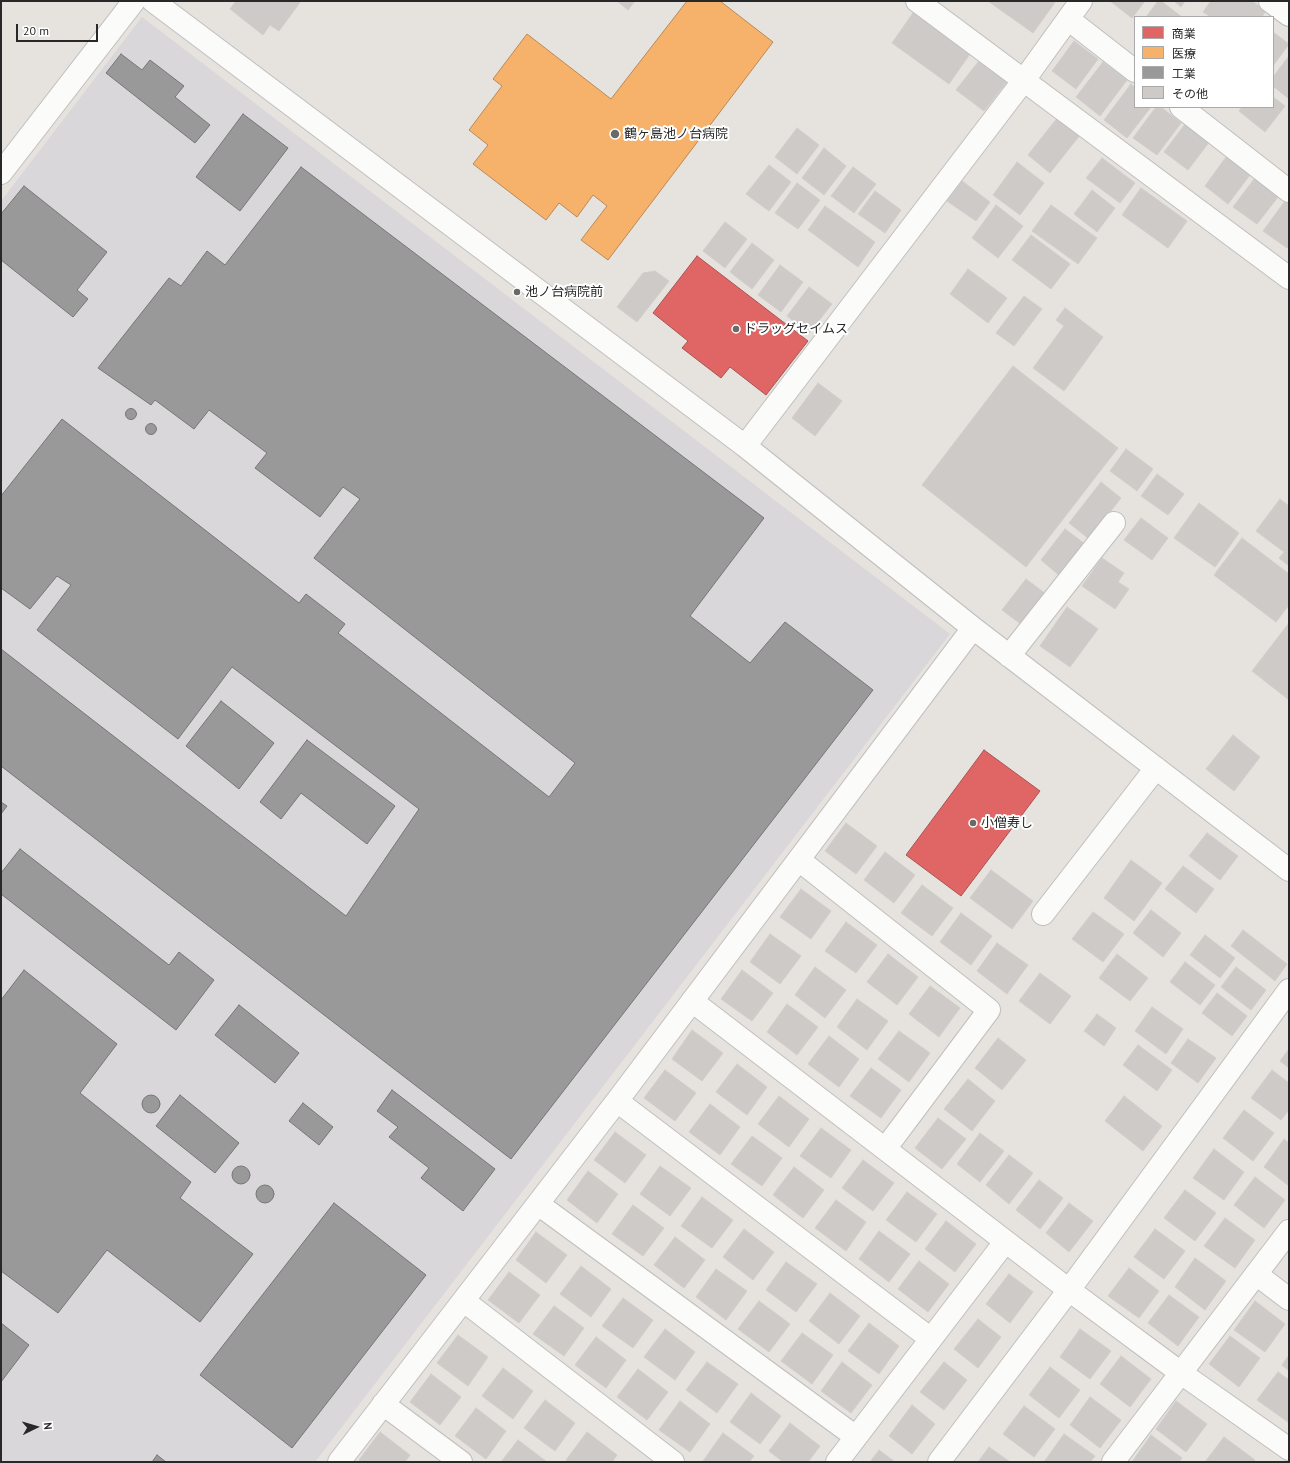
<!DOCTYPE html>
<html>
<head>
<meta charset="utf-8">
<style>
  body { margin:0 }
  #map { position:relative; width:1290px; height:1463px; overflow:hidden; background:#e6e2de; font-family:"PT Sans","Noto Sans JP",sans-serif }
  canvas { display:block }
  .frame { position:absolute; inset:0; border:2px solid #282828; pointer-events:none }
  .legend { position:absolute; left:1134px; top:16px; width:140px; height:92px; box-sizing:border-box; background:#fff; border:1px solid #a9a9a9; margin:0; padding:5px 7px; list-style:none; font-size:12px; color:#282828 }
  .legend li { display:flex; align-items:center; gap:8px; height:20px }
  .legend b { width:20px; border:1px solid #a9a9a9 }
  .north { position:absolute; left:16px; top:1407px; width:40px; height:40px; -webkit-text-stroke:3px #fff; paint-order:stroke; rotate:85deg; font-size:11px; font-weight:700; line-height:16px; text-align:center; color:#282828 }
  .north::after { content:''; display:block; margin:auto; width:14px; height:18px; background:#282828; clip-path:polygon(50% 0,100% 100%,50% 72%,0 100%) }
  .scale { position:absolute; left:16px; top:24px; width:82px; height:18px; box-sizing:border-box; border:2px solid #282828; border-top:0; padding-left:5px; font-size:12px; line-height:14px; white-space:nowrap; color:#282828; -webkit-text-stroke:3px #fff; paint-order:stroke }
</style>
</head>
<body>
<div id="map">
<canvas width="1290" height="1463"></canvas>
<div class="frame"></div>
<ul class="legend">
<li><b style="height:11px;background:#e06666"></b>商業</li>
<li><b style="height:11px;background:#f6b26b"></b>医療</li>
<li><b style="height:11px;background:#999"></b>工業</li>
<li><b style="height:11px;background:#cdcac7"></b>その他</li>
</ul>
<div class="north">N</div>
<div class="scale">20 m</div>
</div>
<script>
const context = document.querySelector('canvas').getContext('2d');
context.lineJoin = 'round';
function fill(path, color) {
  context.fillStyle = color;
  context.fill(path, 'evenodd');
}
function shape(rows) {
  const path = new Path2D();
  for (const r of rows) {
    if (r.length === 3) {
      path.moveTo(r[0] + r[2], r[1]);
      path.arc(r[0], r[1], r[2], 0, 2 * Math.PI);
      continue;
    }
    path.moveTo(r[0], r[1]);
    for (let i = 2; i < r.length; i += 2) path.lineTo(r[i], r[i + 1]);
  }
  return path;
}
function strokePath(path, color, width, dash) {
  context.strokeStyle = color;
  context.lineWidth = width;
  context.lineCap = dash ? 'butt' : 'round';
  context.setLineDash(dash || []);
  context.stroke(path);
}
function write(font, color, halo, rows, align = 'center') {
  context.font = font + ' "PT Sans","Noto Sans JP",sans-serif';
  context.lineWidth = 4;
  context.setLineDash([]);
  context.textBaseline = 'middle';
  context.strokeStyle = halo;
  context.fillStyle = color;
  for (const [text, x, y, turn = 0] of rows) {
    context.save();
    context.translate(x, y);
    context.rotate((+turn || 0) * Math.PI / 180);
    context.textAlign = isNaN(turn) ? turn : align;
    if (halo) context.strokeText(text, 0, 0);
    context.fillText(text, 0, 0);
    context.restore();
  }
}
const industrial = shape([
  [142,17,950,634,315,1462,1,1462,1,201]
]);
const shops = shape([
  [697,256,808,341,766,395,730,367,721,378,682,348,688,341,653,313,697,256],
  [984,750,1040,791,961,896,906,855,984,750]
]);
const health = shape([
  [687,1,720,1,773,42,608,260,581,240,607,206,593,195,577,217,559,203,546,220,473,164,488,145,469,130,502,86,493,79,527,34,611,99,687,1]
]);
const industry = shape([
  [121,54,142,70,150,60,184,86,175,97,210,125,195,143,106,73,121,54],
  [243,114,288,148,240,211,196,177,243,114],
  [301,167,764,518,690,616,750,663,785,622,873,690,511,1159,1,766,1,649,346,916,419,809,232,667,178,739,37,630,71,585,57,576,30,609,1,588,1,496,62,419,299,603,306,594,345,624,338,633,549,797,575,763,314,558,360,499,343,487,320,517,255,468,267,453,209,410,194,429,155,400,151,405,98,368,169,278,181,286,207,251,225,265,301,167],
  [24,186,107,252,77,290,88,299,73,317,1,260,1,214,24,186],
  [131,414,5.5],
  [151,429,5.5],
  [221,701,274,743,239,789,186,746,221,701],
  [307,740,395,806,367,844,301,793,281,819,260,802,307,740],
  [1,802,7,806,1,814,1,802],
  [20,849,169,965,179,952,214,980,176,1030,1,894,1,873,20,849],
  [24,970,117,1044,80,1093,191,1182,180,1198,253,1254,200,1322,107,1250,58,1313,1,1271,1,1000,24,970],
  [239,1005,299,1053,275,1083,215,1035,239,1005],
  [392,1090,495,1169,463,1211,421,1178,429,1168,389,1137,398,1127,377,1111,392,1090],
  [151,1104,9],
  [180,1095,239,1143,215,1173,156,1126,180,1095],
  [303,1103,333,1127,319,1145,289,1121,303,1103],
  [241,1175,9],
  [265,1194,9],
  [334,1203,426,1275,292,1448,200,1375,334,1203],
  [1,1323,29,1345,1,1382,1,1323],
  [157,1455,166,1462,152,1462,157,1455]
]);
const building = shape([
  [236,1,301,1,279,31,270,25,263,35,230,9,236,1],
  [617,1,635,1,628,10,617,1],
  [988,1,1056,1,1033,33,988,1],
  [1110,1,1145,1,1132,18,1110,1],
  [1158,1,1161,1,1182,17,1146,17,1158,1],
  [1174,1,1185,1,1181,7,1174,1],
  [1211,1,1252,1,1266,11,1262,17,1211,17,1203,12,1211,1],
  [915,10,972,51,949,84,892,43,915,10],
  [1273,32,1289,44,1273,66,1273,32],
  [1074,41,1098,59,1076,89,1052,71,1074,41],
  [1289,56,1289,99,1273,86,1273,77,1289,56],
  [982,57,1009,79,984,111,956,90,982,57],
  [1103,62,1127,80,1100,116,1076,97,1103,62],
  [1131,84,1135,88,1135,107,1151,107,1127,138,1104,120,1131,84],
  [1273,97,1285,106,1265,132,1239,111,1242,107,1273,107,1273,97],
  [1156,107,1161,107,1181,123,1157,155,1133,138,1156,107],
  [1058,117,1080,135,1050,173,1028,155,1058,117],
  [1189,119,1213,137,1188,170,1164,152,1189,119],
  [797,128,819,145,797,174,775,157,797,128],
  [824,148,846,166,824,195,802,178,824,148],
  [1229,153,1253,171,1228,204,1205,186,1229,153],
  [1102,158,1135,183,1120,203,1086,178,1102,158],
  [1017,162,1044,183,1020,215,993,195,1017,162],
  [769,165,791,182,769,211,746,194,769,165],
  [853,167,876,184,854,213,831,196,853,167],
  [1258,174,1282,192,1257,224,1233,207,1258,174],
  [962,181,990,202,976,221,947,201,962,181],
  [797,183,820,200,798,229,775,213,797,183],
  [1141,188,1187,221,1168,248,1122,215,1141,188],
  [1092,190,1115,208,1097,232,1074,214,1092,190],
  [875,191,901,210,885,233,858,214,875,191],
  [1288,197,1289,198,1289,246,1287,248,1263,231,1288,197],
  [996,205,1023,226,998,258,972,238,996,205],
  [1051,205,1097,238,1078,264,1032,231,1051,205],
  [825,206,875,242,858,267,808,230,825,206],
  [725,222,747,239,725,268,703,251,725,222],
  [1031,235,1070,264,1051,289,1012,260,1031,235],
  [752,243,774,260,752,289,730,272,752,243],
  [780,265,803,282,781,312,758,295,780,265],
  [968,269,1007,298,988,323,950,294,968,269],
  [655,271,669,281,637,322,617,307,643,273,655,271],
  [809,287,832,304,809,333,787,316,809,287],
  [1024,296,1042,309,1014,346,996,333,1024,296],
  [1065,308,1103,337,1064,391,1033,368,1064,326,1056,320,1065,308],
  [1013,366,1118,448,1026,567,922,485,1013,366],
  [818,383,842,401,815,436,792,418,818,383],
  [1126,449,1153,469,1137,491,1110,471,1126,449],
  [1157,474,1184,494,1168,515,1141,496,1157,474],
  [1101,482,1121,498,1089,539,1069,523,1101,482],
  [1280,499,1289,506,1289,566,1279,558,1284,552,1256,531,1280,499],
  [1199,503,1239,533,1215,567,1174,538,1199,503],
  [1141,518,1168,538,1152,560,1124,540,1141,518],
  [1065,529,1085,544,1060,576,1041,560,1065,529],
  [1242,538,1289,574,1289,605,1276,622,1214,575,1242,538],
  [1102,558,1124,573,1118,582,1129,589,1115,609,1082,586,1102,558],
  [1026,579,1046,594,1022,625,1002,610,1026,579],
  [1067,607,1098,629,1070,667,1040,646,1067,607],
  [1289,623,1289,700,1252,671,1289,623],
  [1233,735,1260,757,1234,791,1206,769,1233,735],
  [846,823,877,846,856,874,825,851,846,823],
  [1207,833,1238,856,1220,880,1189,856,1207,833],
  [885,852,915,875,894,903,864,880,885,852],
  [1131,860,1162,883,1134,921,1104,898,1131,860],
  [1183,866,1214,889,1196,913,1165,889,1183,866],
  [991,870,1033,901,1012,929,970,898,991,870],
  [922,885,953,908,932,936,901,913,922,885],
  [801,889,831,911,811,939,780,917,801,889],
  [1151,910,1181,933,1163,957,1133,933,1151,910],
  [1093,912,1124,934,1103,962,1072,939,1093,912],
  [961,913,992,936,971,965,940,942,961,913],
  [846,922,877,945,856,973,825,951,846,922],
  [1243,930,1287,964,1275,981,1231,946,1243,930],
  [770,934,801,956,780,984,750,962,770,934],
  [1205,935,1235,958,1220,978,1190,955,1205,935],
  [997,943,1028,965,1007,994,977,971,997,943],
  [888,954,918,977,897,1005,867,982,888,954],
  [1117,954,1148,978,1130,1001,1099,978,1117,954],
  [1185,962,1215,985,1200,1005,1170,982,1185,962],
  [815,967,846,990,825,1018,795,995,815,967],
  [1236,967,1266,990,1251,1010,1221,987,1236,967],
  [742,970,773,993,752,1021,721,999,742,970],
  [1040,973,1071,996,1050,1024,1019,1001,1040,973],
  [930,986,960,1008,939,1037,909,1014,930,986],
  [1217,993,1247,1016,1232,1036,1202,1013,1217,993],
  [857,999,888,1021,867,1050,837,1027,857,999],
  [787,1004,818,1027,797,1055,767,1032,787,1004],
  [1152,1007,1183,1029,1166,1054,1135,1031,1152,1007],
  [1097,1014,1116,1028,1104,1046,1084,1031,1097,1014],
  [692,1030,723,1053,702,1081,672,1059,692,1030],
  [899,1031,930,1053,909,1082,878,1059,899,1031],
  [829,1036,859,1059,839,1087,808,1064,829,1036],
  [998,1038,1026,1060,1002,1090,975,1068,998,1038],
  [1188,1039,1216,1058,1198,1083,1171,1063,1188,1039],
  [1138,1045,1172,1070,1157,1091,1123,1065,1138,1045],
  [1289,1049,1289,1068,1280,1061,1289,1049],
  [737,1064,767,1087,747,1115,716,1092,737,1064],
  [871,1068,901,1090,881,1118,850,1096,871,1068],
  [665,1070,696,1093,675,1121,644,1098,665,1070],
  [1272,1070,1289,1083,1289,1110,1281,1120,1251,1098,1272,1070],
  [968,1079,995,1101,972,1131,944,1109,968,1079],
  [779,1096,809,1119,789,1147,758,1124,779,1096],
  [1124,1096,1162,1126,1143,1151,1105,1121,1124,1096],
  [710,1104,740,1127,720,1155,689,1132,710,1104],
  [1244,1110,1274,1133,1253,1161,1223,1138,1244,1110],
  [938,1118,966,1139,942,1169,915,1148,938,1118],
  [821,1128,851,1150,831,1178,800,1156,821,1128],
  [615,1132,646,1155,625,1183,594,1160,615,1132],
  [980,1133,1004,1151,980,1182,957,1164,980,1133],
  [752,1136,782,1158,762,1186,731,1164,752,1136],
  [1284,1139,1289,1143,1289,1186,1264,1167,1284,1139],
  [1214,1149,1244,1172,1224,1200,1193,1178,1214,1149],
  [1009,1155,1033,1173,1009,1204,986,1185,1009,1155],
  [863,1160,894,1183,873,1211,842,1188,863,1160],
  [660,1166,691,1188,670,1216,640,1194,660,1166],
  [794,1167,824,1190,803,1218,773,1195,794,1167],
  [588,1171,618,1194,597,1223,567,1200,588,1171],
  [1255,1177,1285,1200,1264,1228,1234,1205,1255,1177],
  [1039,1180,1063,1198,1040,1229,1016,1210,1039,1180],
  [1185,1190,1216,1213,1195,1241,1164,1218,1185,1190],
  [907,1192,937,1214,916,1242,886,1220,907,1192],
  [702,1197,733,1220,712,1248,681,1226,702,1197],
  [836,1200,866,1222,846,1251,815,1228,836,1200],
  [1069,1203,1093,1221,1069,1252,1046,1233,1069,1203],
  [633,1205,664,1228,643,1256,612,1234,633,1205],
  [1225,1218,1255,1240,1235,1268,1204,1246,1225,1218],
  [946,1221,976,1244,955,1272,925,1249,946,1221],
  [744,1229,774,1252,753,1280,723,1257,744,1229],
  [1155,1229,1185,1251,1164,1279,1134,1257,1155,1229],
  [879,1231,910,1254,889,1282,859,1259,879,1231],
  [536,1232,567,1255,546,1283,516,1260,536,1232],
  [675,1237,705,1260,684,1288,654,1265,675,1237],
  [1195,1258,1226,1281,1205,1310,1175,1287,1195,1258],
  [919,1261,949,1284,928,1312,898,1289,919,1261],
  [786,1262,817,1284,796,1312,766,1290,786,1262],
  [581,1266,611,1289,591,1317,560,1294,581,1266],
  [1129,1268,1159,1291,1139,1318,1108,1296,1129,1268],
  [716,1269,747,1291,726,1320,696,1297,716,1269],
  [509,1272,540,1295,519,1323,488,1300,509,1272],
  [1009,1274,1033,1292,1010,1323,986,1304,1009,1274],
  [830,1293,860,1316,839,1344,809,1321,830,1293],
  [1169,1295,1199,1317,1178,1346,1148,1323,1169,1295],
  [623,1298,653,1320,633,1348,602,1326,623,1298],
  [759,1301,790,1324,769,1352,738,1329,759,1301],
  [1255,1301,1285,1324,1265,1352,1234,1330,1255,1301],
  [554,1306,584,1328,564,1356,533,1334,554,1306],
  [978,1319,1001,1337,978,1368,954,1349,978,1319],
  [869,1323,899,1346,879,1374,848,1351,869,1323],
  [665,1329,695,1352,675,1380,644,1357,665,1329],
  [1080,1329,1111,1351,1090,1379,1060,1357,1080,1329],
  [802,1333,833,1355,812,1384,781,1361,802,1333],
  [458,1335,488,1357,468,1386,437,1363,458,1335],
  [1230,1336,1260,1358,1239,1387,1209,1364,1230,1336],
  [596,1337,626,1360,606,1388,575,1365,596,1337],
  [1289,1355,1289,1371,1282,1365,1289,1355],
  [1121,1356,1151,1379,1130,1407,1100,1384,1121,1356],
  [707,1362,738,1384,717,1413,686,1390,707,1362],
  [842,1362,872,1385,851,1413,821,1391,842,1362],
  [944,1362,967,1380,944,1410,920,1392,944,1362],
  [1050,1367,1080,1390,1059,1418,1029,1395,1050,1367],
  [503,1368,533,1391,513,1419,482,1396,503,1368],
  [638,1369,668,1392,647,1420,617,1397,638,1369],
  [1278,1372,1289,1380,1289,1421,1288,1422,1257,1400,1278,1372],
  [431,1374,461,1397,440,1425,410,1402,431,1374],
  [751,1393,781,1416,760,1444,730,1422,751,1393],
  [1090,1397,1121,1420,1100,1448,1070,1425,1090,1397],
  [545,1400,575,1423,555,1451,524,1428,545,1400],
  [680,1401,710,1424,690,1452,659,1430,680,1401],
  [1176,1401,1207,1424,1186,1452,1156,1429,1176,1401],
  [912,1405,935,1424,912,1454,889,1436,912,1405],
  [1024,1406,1055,1429,1034,1457,1003,1434,1024,1406],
  [476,1408,506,1431,486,1459,455,1436,476,1408],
  [790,1423,820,1446,808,1462,783,1462,769,1451,790,1423],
  [380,1432,410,1455,405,1462,362,1462,359,1460,380,1432],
  [587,1432,617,1455,612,1462,569,1462,566,1460,587,1432],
  [723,1433,754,1456,749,1462,703,1461,723,1433],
  [1064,1434,1095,1456,1090,1462,1044,1462,1064,1434],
  [1151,1435,1182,1458,1179,1462,1132,1462,1151,1435],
  [1224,1437,1255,1460,1253,1462,1205,1462,1224,1437],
  [518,1440,547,1462,501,1462,518,1440],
  [989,1447,1010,1462,978,1462,989,1447],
  [879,1450,895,1462,870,1462,879,1450]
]);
const minor = shape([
  [153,1,745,446,973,628,1289,870],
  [917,1,1289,278],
  [1270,1,1289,15],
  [1068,19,1135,71],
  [1181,107,1289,191],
  [1,173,134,1],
  [745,446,1024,80,1081,1],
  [1009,656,1114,523],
  [799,860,989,1010,885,1149],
  [1043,914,1156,768],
  [692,1001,1069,1290,1181,1373,1289,1449],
  [617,1101,931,1339],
  [538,1204,856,1437],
  [1256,1274,1289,1299],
  [464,1301,673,1462],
  [383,1404,461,1462],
  [339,1462,617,1101,973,628],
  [837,1462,1005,1242],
  [939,1462,1069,1290,1289,990],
  [1113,1462,1289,1231]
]);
const markers = [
  [615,134,5,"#6a6968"],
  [517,292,4,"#6a6968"],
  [736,329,4,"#6a6968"],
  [973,823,4,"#6a6968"]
];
const poiNames = [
  ["鶴ヶ島池ノ台病院",624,134],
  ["池ノ台病院前",525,292],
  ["ドラッグセイムス",744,329],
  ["小僧寿し",981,823]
];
fill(industrial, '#d9d7da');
fill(shops, '#e06666');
strokePath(shops, '#a95353', 1);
fill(health, '#f6b26b');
strokePath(health, '#b88957', 1);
fill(industry, '#999');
strokePath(industry, '#777', 1);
fill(building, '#cdcac7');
strokePath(building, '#d1ceca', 1);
strokePath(minor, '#c0bfbf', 24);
strokePath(minor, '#fbfbfa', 22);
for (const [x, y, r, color] of markers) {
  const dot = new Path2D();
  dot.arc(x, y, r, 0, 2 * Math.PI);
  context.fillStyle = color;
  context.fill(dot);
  strokePath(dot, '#fff', 1.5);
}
write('13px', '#282828', '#fff', poiNames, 'left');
</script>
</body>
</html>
